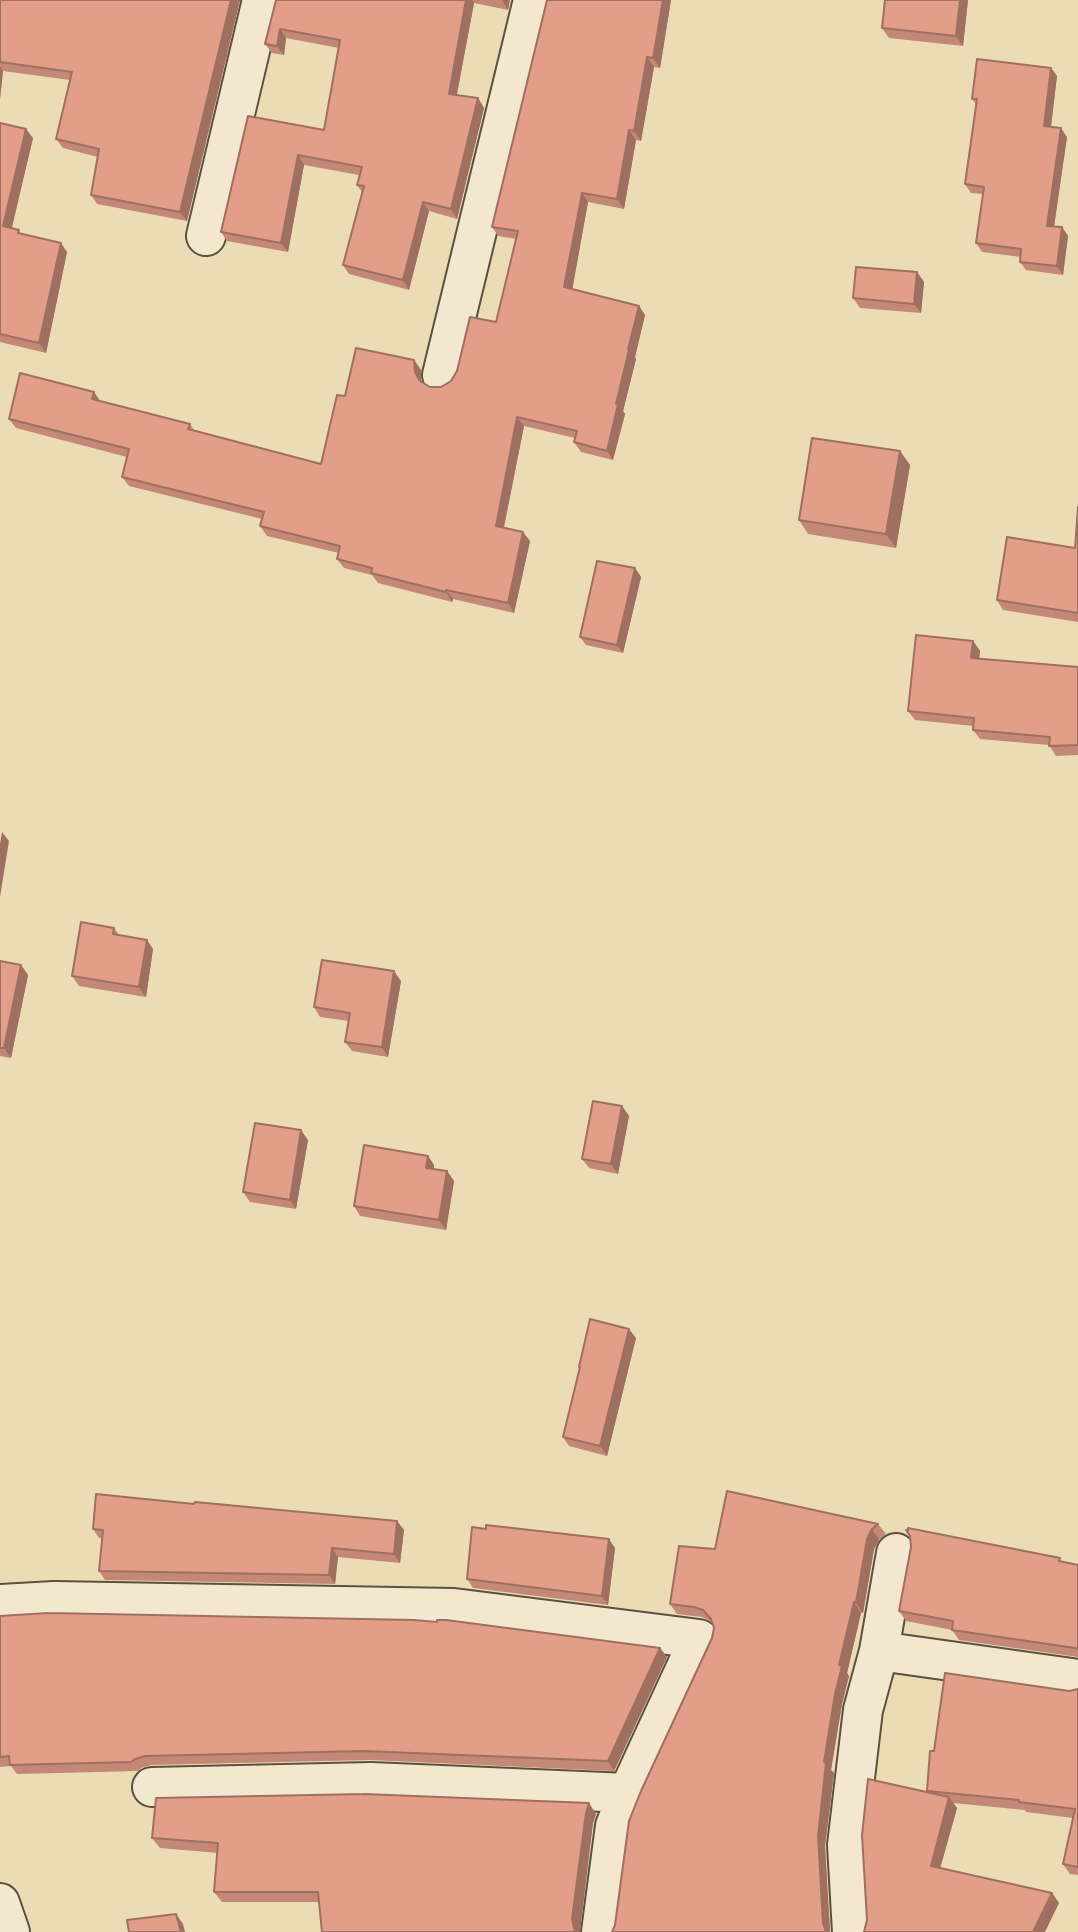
<!DOCTYPE html>
<html>
<head>
<meta charset="utf-8">
<style>
  body { margin:0 }
  canvas { display:block; background:#ecdcb5 }
</style>
</head>
<body>
<canvas width="1078" height="1932"></canvas>
<script>
const context = document.querySelector('canvas').getContext('2d');
context.lineJoin = 'round';
function shape(rows) {
  const path = new Path2D();
  for (const r of rows) {
    path.moveTo(r[0], r[1]);
    for (let i = 2; i < r.length; i += 2) path.lineTo(r[i], r[i + 1]);
  }
  return path;
}
function strokePath(path, color, width, dash) {
  context.strokeStyle = color;
  context.lineWidth = width;
  context.lineCap = dash ? 'butt' : 'round';
  context.setLineDash(dash || []);
  context.stroke(path);
}
function fill(path, color) {
  context.fillStyle = color;
  context.fill(path, 'evenodd');
}
const minor = shape([
  [206,236,262,0],
  [442,375,533,0],
  [0,1604,54,1601,454,1608,699,1639,628,1793,615,1826,601,1932],
  [879,1651,1078,1679],
  [152,1787,371,1782,628,1793],
  [0,1903,10,1932],
  [852,1932,847,1845,863,1710,879,1651,896,1553]
]);
const wall = shape([
  [0,0,240,0,187,221,97,204,91,195,98,157,63,148,56,139,70,80,3,71,0,99],
  [276,0,510,0,508,10,474,3,457,95,478,98,484,108,457,219,429,211,409,290,349,274,343,265,362,192,357,185,359,175,304,165,288,252,227,241,221,232,324,130,339,48,286,38,284,55,272,53,265,44],
  [671,0,660,68,654,67,641,141,636,140,624,209,588,202,572,289,639,306,645,315,635,357,636,359,623,411,625,414,613,460,581,452,574,442,575,438,524,426,504,528,530,541,514,613,453,599,452,602,378,583,372,575,344,568,337,559,339,553,267,536,260,526,262,519,129,486,122,477,127,457,16,428,9,419,94,392,100,402,190,424,194,430,321,464,345,396,414,360,421,370,421,382,430,387,441,387,451,381,496,322,516,239,498,236,492,227],
  [885,0,968,0,963,46,889,38,882,28],
  [1051,68,1057,76,1051,127,1067,137,1054,226,1062,227,1068,236,1063,275,1026,270,1020,262,1021,257,982,252,976,243,983,194,971,193,965,184,976,104,972,99],
  [0,123,33,138,11,228,22,234,67,252,46,353,0,342],
  [917,272,924,282,921,313,860,308,853,298],
  [900,451,910,465,896,548,808,534,799,520],
  [1078,507,1078,622,1003,610,997,600,1075,548],
  [635,568,641,577,623,653,586,645,580,637],
  [973,641,980,651,979,659,1078,667,1078,755,1056,756,1049,745,980,739,973,730,974,726,915,720,908,711],
  [114,928,119,935,153,949,146,997,79,986,72,976],
  [0,961,21,965,28,975,11,1058,0,1056],
  [401,981,388,1057,352,1051,345,1042,349,1021,320,1017,314,1007],
  [622,1106,629,1116,618,1174,589,1168,582,1159],
  [308,1140,296,1209,250,1202,243,1192],
  [428,1156,434,1165,434,1169,447,1171,454,1181,446,1230,360,1216,354,1206],
  [636,1338,607,1456,569,1446,563,1437,580,1369,579,1367],
  [194,1504,397,1521,404,1530,400,1563,338,1557,335,1584,105,1580,99,1571,102,1538,99,1538,93,1529],
  [878,1524,886,1534,879,1540,874,1549,863,1613,861,1613,847,1673,849,1676,842,1704,831,1770,834,1773,825,1846,830,1932,612,1932,712,1638,714,1628,711,1621,702,1617,677,1614,670,1604,715,1549],
  [486,1529,615,1548,608,1605,473,1588,467,1579],
  [1063,1562,1078,1565,1078,1657,959,1640,952,1630,906,1621,899,1611],
  [0,1616,660,1648,667,1657,614,1771,370,1760,151,1765,141,1768,138,1771,17,1774,11,1766,0,1767],
  [1078,1689,1078,1875,1070,1874,1063,1864,1073,1818,1026,1812,1025,1810,953,1803,957,1808,940,1868,1052,1893,1059,1903,864,1932,928,1792,927,1791,934,1751,1069,1691],
  [596,1814,593,1823,579,1930,319,1902,222,1902,214,1892,218,1853,160,1848,152,1838]
]);
const shadedWall = shape([
  [231,0,240,0,187,221,180,212],
  [466,0,472,0,474,3,455,103,449,94],
  [502,0,510,0,508,10],
  [663,0,671,0,660,68,653,58],
  [960,0,968,0,963,46,956,36],
  [280,29,286,38,284,55,277,46],
  [647,57,654,67,641,141,634,131],
  [0,67,3,71,0,99],
  [1051,68,1057,76,1050,134,1044,126],
  [478,98,484,108,457,219,451,209],
  [1061,128,1067,137,1053,234,1047,226],
  [26,129,33,138,10,236,3,226],
  [629,130,636,140,624,209,617,199],
  [298,155,304,165,288,252,281,243],
  [582,193,588,202,571,297,564,287],
  [423,202,429,211,409,290,403,280],
  [1062,227,1068,236,1063,275,1057,266],
  [61,243,67,252,46,353,39,343],
  [917,272,924,282,921,313,914,304],
  [639,306,645,315,635,357,636,359,623,411,625,414,613,460,607,451,628,349],
  [414,360,421,370,421,382,426,390,415,372],
  [94,392,100,401,98,409,92,399],
  [517,417,524,426,502,535,496,526],
  [900,451,910,465,896,548,886,534],
  [523,532,530,541,514,613,508,603],
  [635,568,641,577,623,653,617,645],
  [446,590,453,599,452,602,446,592],
  [973,641,980,651,978,667,971,658],
  [2,832,9,841,0,897,0,844],
  [147,940,153,949,146,997,139,987],
  [21,965,28,975,11,1058,4,1048],
  [394,971,401,981,388,1057,382,1047],
  [622,1106,629,1116,618,1174,611,1164],
  [301,1130,308,1140,296,1209,290,1200],
  [428,1156,434,1165,433,1177,426,1168],
  [447,1171,454,1181,446,1230,439,1220],
  [629,1329,636,1338,607,1456,600,1446],
  [397,1521,404,1530,400,1563,394,1554],
  [872,1529,879,1540,874,1549,863,1613,856,1603,867,1539],
  [609,1539,615,1548,608,1605,602,1596],
  [332,1548,338,1557,335,1584,329,1575],
  [854,1602,861,1613,847,1673,849,1676,842,1704,831,1770,834,1773,825,1846,830,1932,826,1932,823,1923,818,1836,824,1762,839,1665],
  [660,1648,667,1657,614,1771,608,1761],
  [949,1797,957,1808,938,1876,931,1866],
  [589,1803,596,1814,593,1823,580,1932,575,1932,572,1919,586,1813],
  [1052,1893,1059,1903,1045,1932,1033,1932],
  [176,1914,183,1924,185,1932,181,1932]
]);
const building = shape([
  [0,0,231,0,180,212,91,195,99,149,56,139,72,72,0,62,0,0],
  [276,0,466,0,449,94,478,98,451,209,423,202,403,280,343,265,364,186,357,185,362,167,298,155,281,243,221,232,248,116,324,130,340,40,280,29,277,46,265,44,276,0],
  [547,0,663,0,653,58,647,57,634,131,629,130,617,199,582,193,564,287,639,306,628,349,629,350,616,404,618,404,607,451,574,442,577,431,517,417,496,526,523,532,508,603,446,590,446,592,371,573,372,568,337,559,340,546,260,526,264,512,122,477,129,449,9,419,20,373,94,392,92,399,190,424,188,429,321,464,337,395,345,396,356,348,414,360,415,372,420,381,430,387,441,387,451,381,457,371,470,317,496,322,518,231,492,227,547,0],
  [885,0,960,0,956,36,882,28,885,0],
  [977,59,1051,68,1044,126,1061,128,1047,226,1062,227,1057,266,1020,262,1021,249,976,243,984,187,965,184,977,99,972,99,977,59],
  [0,123,26,129,3,226,19,230,18,233,61,243,39,343,0,334,0,123],
  [856,267,917,272,914,304,853,298,856,267],
  [812,438,900,451,886,534,799,520,812,438],
  [1078,507,1078,613,997,600,1007,537,1075,548,1078,507],
  [597,561,635,568,617,645,580,637,597,561],
  [916,635,973,641,971,658,1078,667,1078,745,1049,746,1050,737,973,730,974,718,908,711,916,635],
  [81,922,114,928,113,934,147,940,139,987,72,976,81,922],
  [322,960,394,971,382,1047,345,1042,350,1013,314,1007,322,960],
  [0,961,21,965,4,1048,0,1048,0,961],
  [593,1101,622,1106,611,1164,582,1159,593,1101],
  [255,1123,301,1130,290,1200,243,1192,255,1123],
  [364,1145,428,1156,426,1168,447,1171,439,1220,354,1206,364,1145],
  [590,1319,629,1329,600,1446,563,1437,580,1367,579,1367,590,1319],
  [727,1491,878,1524,872,1529,867,1539,856,1603,854,1602,839,1665,842,1666,835,1694,824,1762,826,1763,818,1836,823,1923,826,1932,612,1932,615,1925,629,1821,641,1791,712,1638,714,1628,711,1619,703,1610,694,1607,670,1604,679,1546,715,1549,727,1491],
  [96,1494,194,1504,195,1502,397,1521,394,1554,332,1548,329,1575,99,1571,103,1530,93,1529,96,1494],
  [486,1525,609,1539,602,1596,467,1579,472,1527,486,1529,486,1525],
  [908,1528,1060,1558,1059,1561,1078,1565,1078,1649,1075,1648,952,1630,953,1621,899,1611,911,1547,910,1536,906,1530,908,1531,908,1528],
  [48,1613,414,1620,437,1622,437,1620,446,1620,660,1648,608,1761,364,1751,145,1756,135,1759,131,1762,10,1765,9,1756,0,1757,0,1616,48,1613],
  [945,1673,1069,1691,1078,1689,1078,1867,1063,1864,1075,1809,1019,1802,1019,1800,927,1791,930,1751,934,1751,945,1673],
  [868,1779,949,1797,931,1866,1052,1893,1033,1932,864,1932,867,1920,862,1835,868,1779],
  [364,1794,589,1803,586,1813,572,1919,575,1932,322,1932,318,1892,214,1892,218,1843,152,1838,156,1798,364,1794],
  [176,1914,181,1932,129,1932,127,1920,176,1914]
]);
strokePath(minor, '#5c503f', 42);
strokePath(minor, '#f3e8cf', 38);
fill(wall, '#c38876');
fill(shadedWall, '#9f6f60');
fill(building, '#e39e89');
strokePath(building, '#9f6f60', 2);
</script>
</body>
</html>
